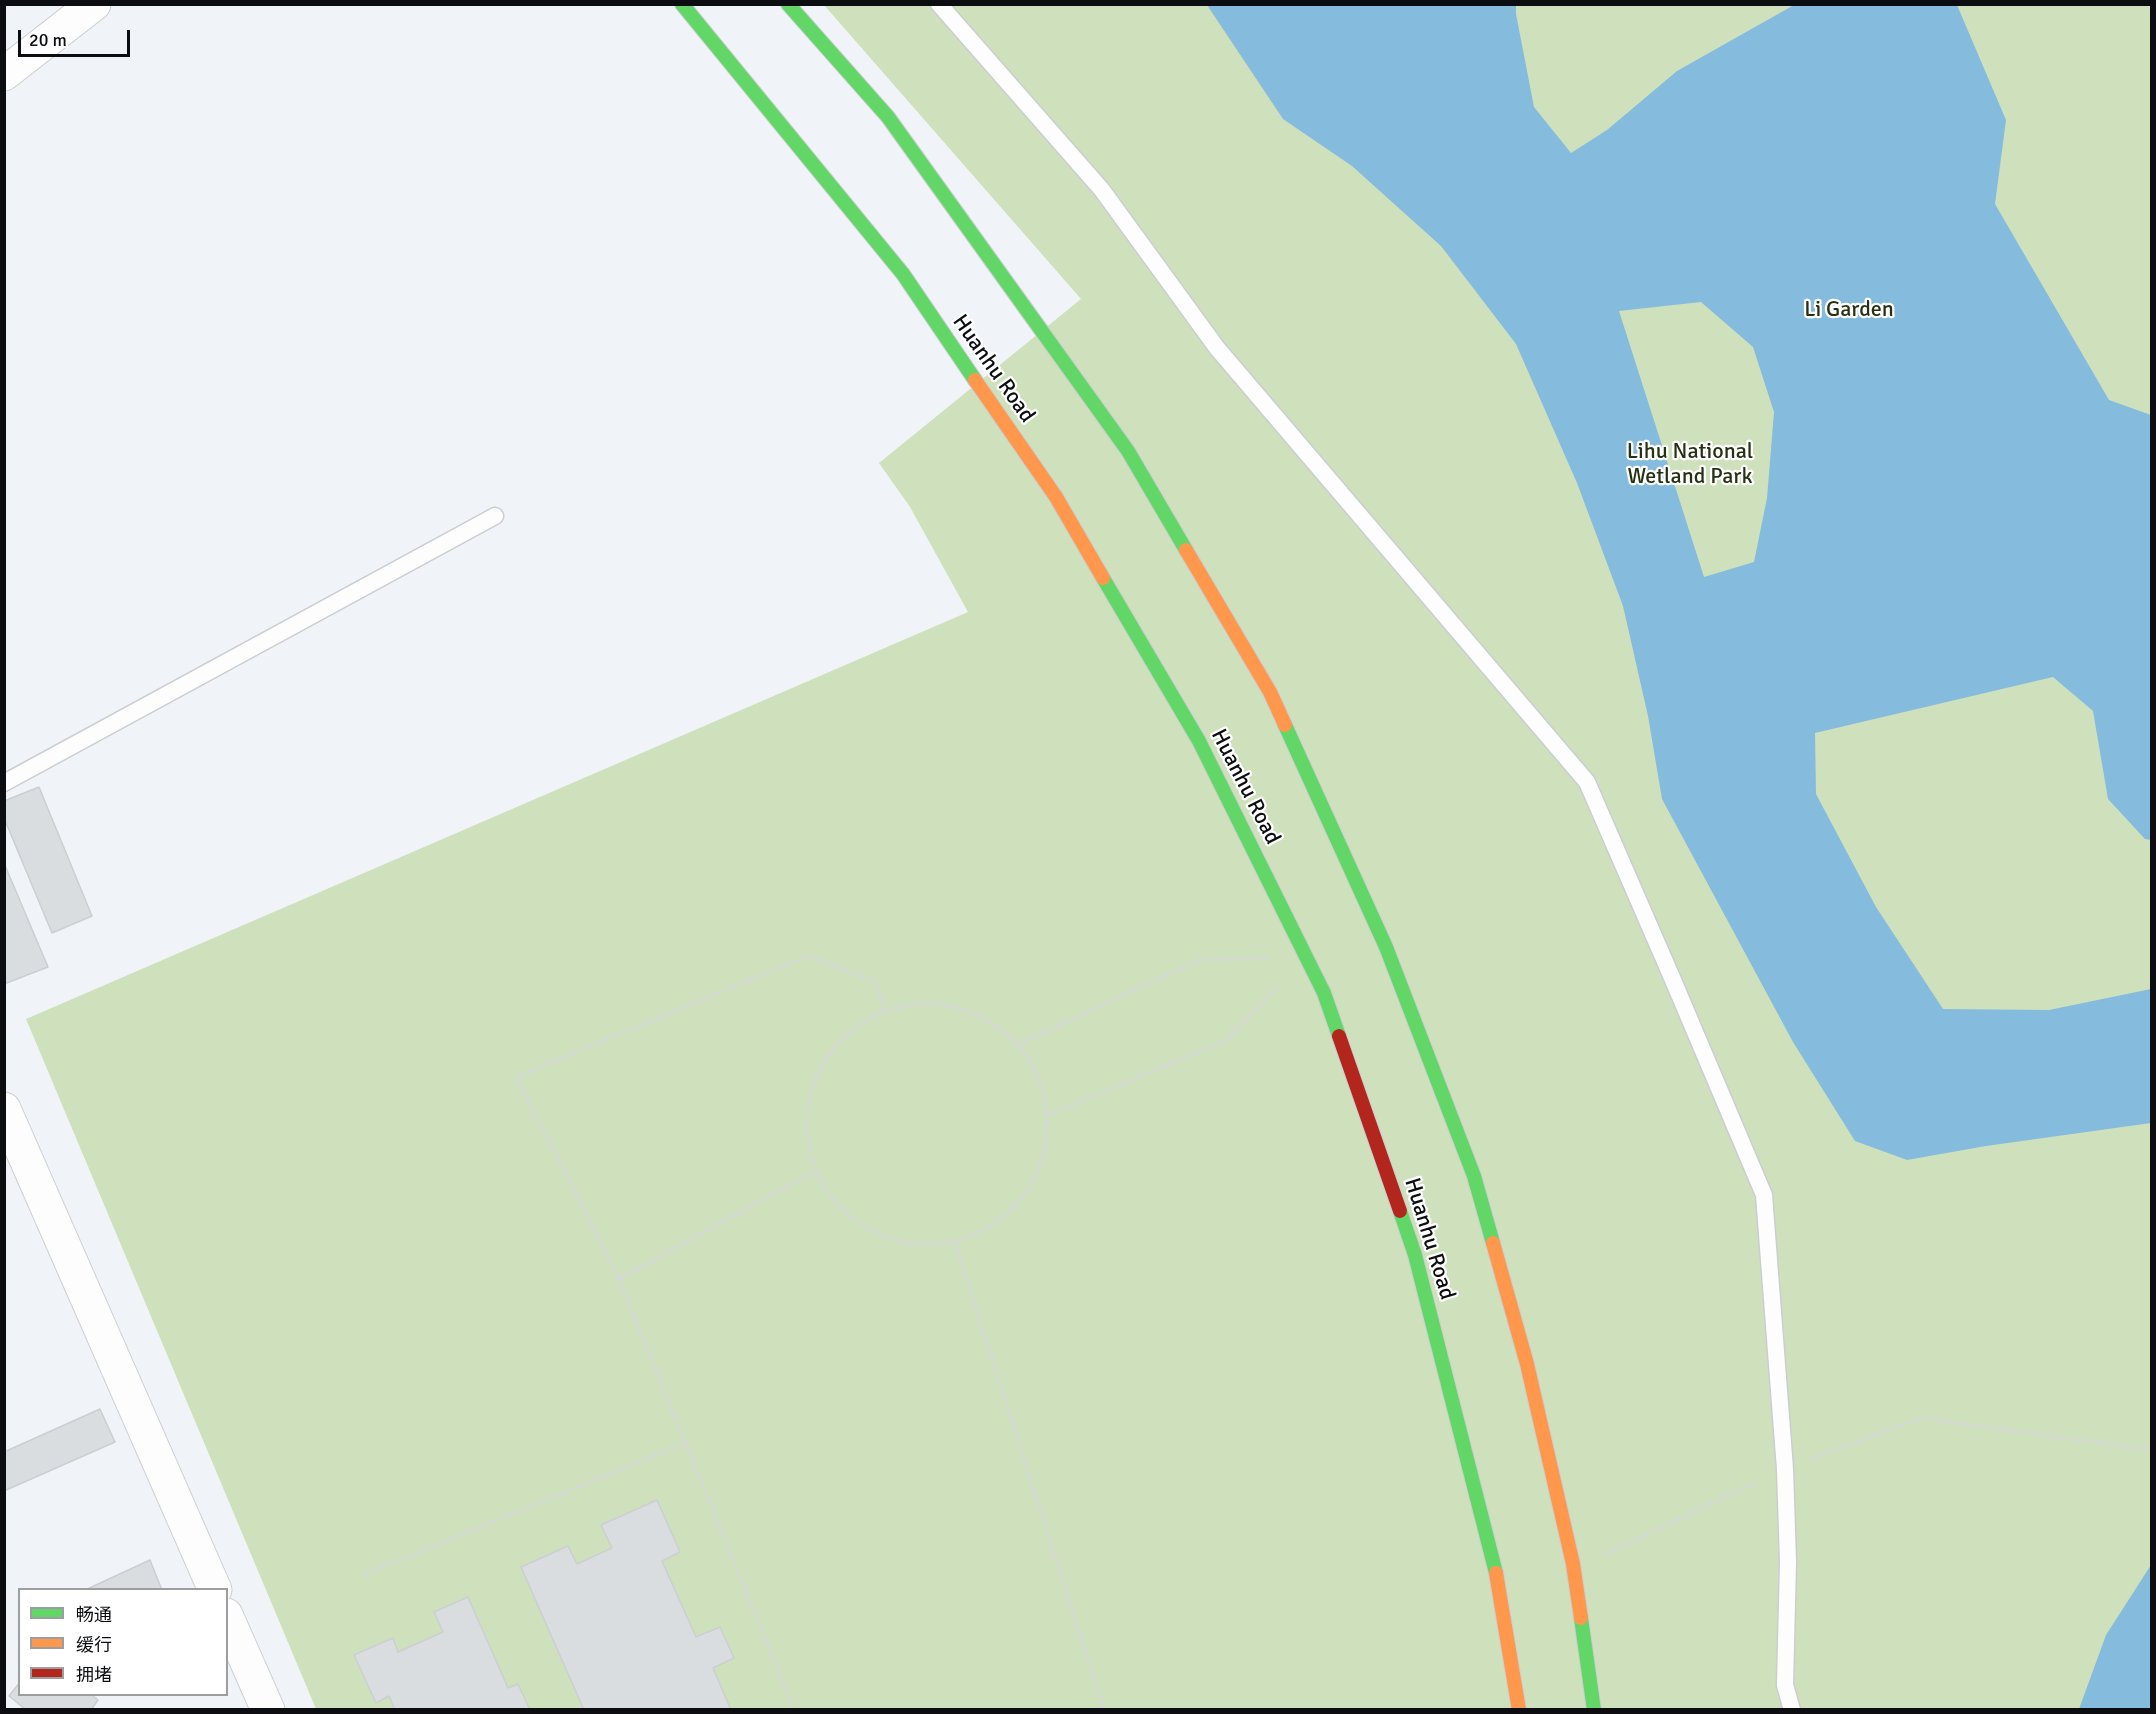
<!DOCTYPE html>
<html>
<head>
<meta charset="utf-8">
<style>
  body { margin:0 }
  #map { position:relative; width:2156px; height:1714px; overflow:hidden; background:#f0f4f8; font-family:Signika,"Noto Sans SC",sans-serif }
  canvas { display:block }
  .frame { position:absolute; inset:0; border:6px solid #0b0d10; pointer-events:none }
  .legend { position:absolute; left:18px; top:1588px; width:210px; height:108px; box-sizing:border-box; background:#fff; border:2px solid #9d9e9f; margin:0; padding:8px 10px; list-style:none; font-size:18px; color:#0b0d10 }
  .legend li { display:flex; align-items:center; gap:12px; height:30px }
  .legend b { width:30px; border:2px solid #9d9e9f }
  .scale { position:absolute; left:18px; top:30px; width:112px; height:27px; box-sizing:border-box; border:3px solid #0b0d10; border-top:0; padding-left:8px; font-size:18px; line-height:21px; white-space:nowrap; color:#0b0d10; -webkit-text-stroke:4px #fff; paint-order:stroke }
</style>
</head>
<body>
<div id="map">
<canvas width="2156" height="1714"></canvas>
<div class="frame"></div>
<ul class="legend">
<li><b style="height:8px;background:#63d668"></b>畅通</li>
<li><b style="height:8px;background:#ff974d"></b>缓行</li>
<li><b style="height:8px;background:#b3261e"></b>拥堵</li>
</ul>
<div class="scale">20 m</div>
</div>
<script>
const context = document.querySelector('canvas').getContext('2d');
context.lineJoin = 'round';
function fill(path, color) {
  context.fillStyle = color;
  context.fill(path, 'evenodd');
}
function shape(rows) {
  const path = new Path2D();
  for (const r of rows) {
    if (r.length === 3) {
      path.moveTo(r[0] + r[2], r[1]);
      path.arc(r[0], r[1], r[2], 0, 2 * Math.PI);
      continue;
    }
    path.moveTo(r[0], r[1]);
    for (let i = 2; i < r.length; i += 2) path.lineTo(r[i], r[i + 1]);
  }
  return path;
}
function strokePath(path, color, width, dash) {
  context.strokeStyle = color;
  context.lineWidth = width;
  context.lineCap = dash ? 'butt' : 'round';
  context.setLineDash(dash || []);
  context.stroke(path);
}
function write(font, color, halo, rows, align = 'center') {
  context.font = font + ' Signika,sans-serif';
  context.lineWidth = 4.5;
  context.setLineDash([]);
  context.textBaseline = 'middle';
  context.strokeStyle = halo;
  context.fillStyle = color;
  for (const [text, x, y, turn = 0] of rows) {
    context.save();
    context.translate(x, y);
    context.rotate((+turn || 0) * Math.PI / 180);
    context.textAlign = isNaN(turn) ? turn : align;
    if (halo) context.strokeText(text, 0, 0);
    context.fillText(text, 0, 0);
    context.restore();
  }
}
const green = shape([
  [824,5,2151,5,2151,1709,316,1709,26,1019,968,612,910,507,879,463,1081,299]
]);
const water = shape([
  [1207,5,1516,5,1516,14,1534,107,1571,153,1607,130,1677,71,1794,5,1957,5,2006,120,1995,204,2109,400,2151,415,2151,840,2145,839,2108,799,2093,711,2053,677,1815,733,1816,794,1876,907,1943,1009,2049,1010,2151,989,2151,1123,1986,1146,1907,1160,1855,1141,1793,1042,1662,799,1648,716,1623,606,1577,483,1516,344,1441,246,1352,166,1283,119],
  [1701,302,1753,347,1774,412,1767,498,1754,562,1704,577,1619,311],
  [2151,1565,2151,1709,2079,1709,2106,1635]
]);
const building = shape([
  [39,787,92,916,52,933,4,818,4,801,39,787],
  [4,863,48,967,4,984,4,863],
  [100,1409,115,1442,4,1491,4,1452,100,1409],
  [657,1500,680,1552,662,1561,696,1637,720,1627,734,1658,713,1668,731,1710,584,1710,521,1567,568,1546,577,1564,612,1548,601,1525,657,1500],
  [150,1560,162,1590,85,1590,150,1560],
  [468,1597,508,1688,518,1684,530,1710,395,1710,389,1696,376,1703,354,1655,393,1638,398,1652,443,1632,434,1612,468,1597],
  [20,1682,20,1694,91,1694,98,1700,91,1710,26,1710,9,1696,20,1682]
]);
const path = shape([
  [927,1124,120],
  [1018,1044,1202,959,1266,958],
  [1048,1115,1227,1040,1279,985],
  [955,1243,1104,1710],
  [619,1279,516,1077,808,956,875,981,885,1010],
  [1811,1459,1921,1418,2152,1450],
  [1607,1554,1757,1482],
  [365,1574,686,1443],
  [794,1710,619,1279,815,1171]
]);
const lane = shape([
  [939,4,1102,190,1217,348,1587,782,1673,980,1764,1195,1785,1469,1788,1562,1785,1685,1792,1710],
  [4,783,495,516]
]);
const street = shape([
  [4,74,94,4],
  [4,1109,215,1590],
  [226,1615,268,1710]
]);
const fast = shape([
  [682,4,903,274,975,380],
  [788,4,888,117,1128,451,1186,550],
  [1103,578,1199,741,1324,993,1339,1036],
  [1285,725,1386,947,1474,1176,1493,1243],
  [1400,1211,1415,1255,1496,1573],
  [1581,1618,1594,1710]
]);
const slow = shape([
  [975,380,1056,497,1103,578],
  [1186,550,1270,692,1285,725],
  [1493,1243,1527,1364,1573,1564,1581,1618],
  [1496,1573,1519,1710]
]);
const jam = shape([
  [1339,1036,1400,1211]
]);
const parkNames = [
  ["Li Garden",1849,310],
  ["Lihu National",1690,452],
  ["Wetland Park",1690,477]
];
const streetNames = [
  ["Huanhu Road",993,369,55],
  ["Huanhu Road",1245,787,63],
  ["Huanhu Road",1429,1239,73]
];
fill(green, '#cfe0bc');
fill(water, '#85bcdd');
fill(building, '#dadde0');
strokePath(building, '#cccfd2', 1.5);
strokePath(lane, '#cbced1', 19);
strokePath(street, '#cbced1', 35);
strokePath(fast, '#cbced1', 16);
strokePath(slow, '#cbced1', 16);
strokePath(jam, '#cbced1', 16);
strokePath(path, '#d6d7d9', 4, [3, 3]);
strokePath(lane, '#fdfdfe', 16);
strokePath(street, '#fdfdfe', 33);
strokePath(fast, '#63d668', 14);
strokePath(slow, '#ff974d', 14);
strokePath(jam, '#b3261e', 14);
write('22px', '#253112', '#fff', parkNames);
write('22px', '#0b0d10', '#fff', streetNames);
</script>
</body>
</html>
